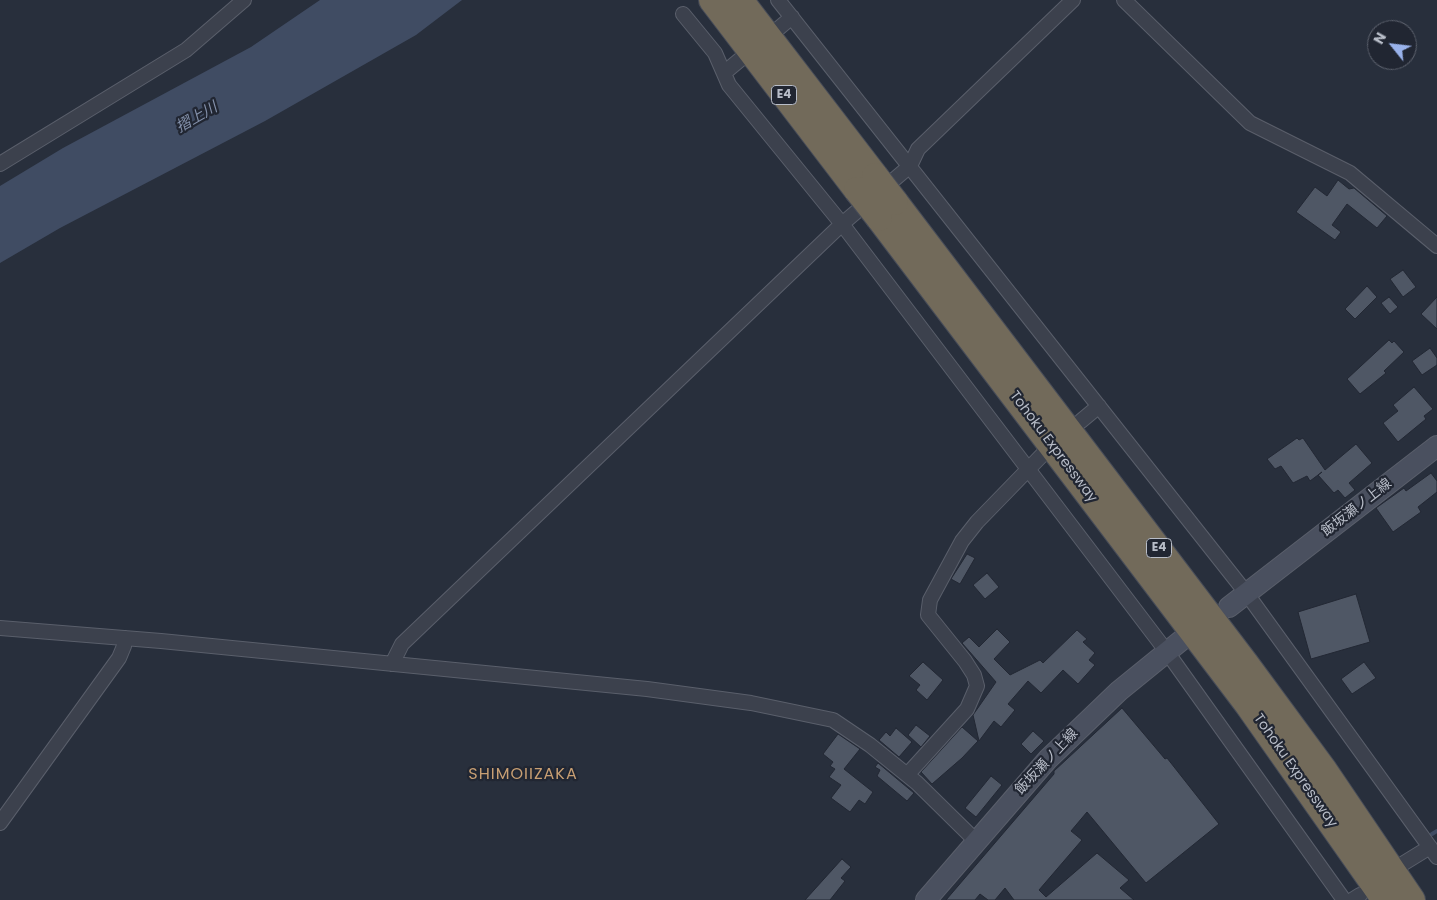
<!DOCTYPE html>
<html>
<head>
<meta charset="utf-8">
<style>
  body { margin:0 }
  #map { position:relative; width:1437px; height:900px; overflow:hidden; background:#282f3c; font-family:Poppins,sans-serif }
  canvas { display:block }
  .north { position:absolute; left:1367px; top:20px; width:50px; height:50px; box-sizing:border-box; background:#212632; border:1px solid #5d626e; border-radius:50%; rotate:299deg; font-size:14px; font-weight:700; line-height:20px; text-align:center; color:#b8bdc8 }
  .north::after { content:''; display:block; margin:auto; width:18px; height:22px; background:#99b2eb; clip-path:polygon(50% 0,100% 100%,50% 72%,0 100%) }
</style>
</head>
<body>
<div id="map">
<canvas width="1437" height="900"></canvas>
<div class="north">N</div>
</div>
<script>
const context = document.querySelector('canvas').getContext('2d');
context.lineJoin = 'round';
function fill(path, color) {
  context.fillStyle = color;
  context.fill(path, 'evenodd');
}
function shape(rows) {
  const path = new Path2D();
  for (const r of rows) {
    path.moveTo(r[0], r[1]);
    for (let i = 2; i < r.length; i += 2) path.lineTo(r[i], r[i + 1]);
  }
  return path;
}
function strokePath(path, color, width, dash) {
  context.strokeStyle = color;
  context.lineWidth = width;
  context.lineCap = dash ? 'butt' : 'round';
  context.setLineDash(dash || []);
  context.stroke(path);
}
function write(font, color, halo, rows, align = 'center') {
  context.font = font + ' Poppins,"Noto Sans JP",sans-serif';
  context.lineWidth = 4.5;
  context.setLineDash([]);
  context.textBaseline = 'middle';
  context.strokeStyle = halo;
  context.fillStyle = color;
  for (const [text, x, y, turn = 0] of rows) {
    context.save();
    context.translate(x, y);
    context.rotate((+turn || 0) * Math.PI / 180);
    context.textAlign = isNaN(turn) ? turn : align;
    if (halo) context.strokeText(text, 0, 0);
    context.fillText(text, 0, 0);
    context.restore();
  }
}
const water = shape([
  [320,0,462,0,416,35,265,121,60,228,0,263,0,186,63,148,251,47]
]);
const stream = shape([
  [1432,834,1437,831]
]);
const building = shape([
  [1338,180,1349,189,1354,188,1387,216,1377,228,1347,204,1332,225,1341,232,1335,240,1296,212,1315,187,1327,196,1338,180],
  [1403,270,1416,287,1403,297,1390,279,1403,270],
  [1367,286,1377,297,1355,319,1345,309,1367,286],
  [1389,297,1398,307,1390,314,1381,303,1389,297],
  [1437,297,1437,329,1421,314,1437,297],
  [1389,340,1392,343,1394,341,1404,352,1384,371,1386,373,1360,394,1347,379,1389,340],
  [1430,348,1437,358,1437,365,1422,375,1412,361,1430,348],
  [1414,387,1433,409,1424,416,1426,419,1398,442,1383,423,1398,411,1393,405,1414,387],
  [1297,438,1299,440,1303,438,1325,470,1356,444,1372,463,1349,483,1355,490,1345,498,1338,490,1334,493,1318,475,1322,472,1310,481,1307,476,1293,483,1281,466,1275,469,1267,459,1297,438],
  [1431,473,1437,481,1437,492,1418,507,1421,512,1393,532,1376,508,1404,488,1406,491,1431,473],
  [967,554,975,558,960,584,951,579,967,554],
  [987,573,999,587,985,599,973,585,987,573],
  [1356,594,1370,642,1311,659,1298,612,1356,594],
  [997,629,1010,642,994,659,1010,675,1040,660,1043,663,1077,630,1087,639,1083,642,1095,653,1089,660,1095,665,1078,684,1063,670,1041,693,1028,681,1008,704,1015,710,1001,727,994,721,979,741,973,715,996,682,962,643,969,637,979,647,997,629],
  [923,662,943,680,927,700,916,690,920,685,909,676,923,662],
  [1364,662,1376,678,1352,694,1341,679,1364,662],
  [1122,708,1165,759,1167,758,1219,824,1146,883,1087,812,1071,831,1082,840,1039,890,1046,897,1097,853,1129,880,1120,888,1134,900,1014,900,1005,888,995,900,988,900,980,894,975,900,946,900,1054,774,1054,771,1122,708],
  [916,725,930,736,921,747,908,735,916,725],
  [962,727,978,741,962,758,932,784,921,772,962,727],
  [896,728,912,742,899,757,879,740,886,732,890,736,896,728],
  [1033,731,1044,741,1031,754,1021,744,1033,731],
  [838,734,860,749,844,769,873,792,865,804,859,800,850,812,831,798,841,785,829,777,835,769,830,766,833,762,823,754,838,734],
  [878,763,914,793,907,801,877,776,880,770,875,767,878,763],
  [991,776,1002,785,976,817,965,808,991,776],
  [842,859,851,867,841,878,845,881,830,900,805,900,842,859]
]);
const minor = shape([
  [778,0,1247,594,1437,857],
  [1124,0,1250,123,1350,173,1437,246],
  [683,14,715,53,729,85,842,224,1167,652,1344,900],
  [779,28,792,17],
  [724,73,742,58],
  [0,164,186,50,244,0],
  [1081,421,1099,406],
  [0,628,161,641,647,689,751,703,833,720,870,745,917,783,976,841],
  [392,664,402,644,842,224,910,166,918,149,1073,0],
  [907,775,967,709,977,686,974,675,965,661,928,615,930,600,962,541,977,522,1045,452],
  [0,823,119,658,124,646,125,638],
  [1404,863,1430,847],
  [1352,900,1360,895]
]);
const secondary = shape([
  [1229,607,1437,446],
  [926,900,1048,759,1119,691,1183,639]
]);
const motorway = shape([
  [712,0,857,190],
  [740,0,875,176],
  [895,202,1246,664,1324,770,1412,900],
  [879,218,1248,705,1385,900]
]);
const motorwayBridge = shape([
  [875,176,895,202],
  [857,190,879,218]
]);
const shields = [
  [784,95,25],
  [1159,548,25]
];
const shieldNames = [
  ["E4",784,95],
  ["E4",1159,548]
];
const streetNames = [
  ["Tohoku Expressway",1053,447,53],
  ["飯坂瀬ノ上線",1357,508,-38],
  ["飯坂瀬ノ上線",1047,762,-47],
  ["Tohoku Expressway",1295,771,55]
];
const waterNames = [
  ["摺上川",197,118,-30]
];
const quarterNames = [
  ["SHIMOIIZAKA",523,775]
];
fill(water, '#404c63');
strokePath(stream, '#404c63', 4);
fill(building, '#4f5765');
strokePath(building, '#232834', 1);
strokePath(minor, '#5a5f6b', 16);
strokePath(secondary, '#5a5f6b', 22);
strokePath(motorway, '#474c58', 28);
strokePath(minor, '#3c414d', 14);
strokePath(secondary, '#4a505f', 20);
strokePath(motorway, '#726a5a', 26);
strokePath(motorwayBridge, '#474c58', 28, []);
strokePath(motorwayBridge, '#726a5a', 26);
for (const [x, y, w] of shields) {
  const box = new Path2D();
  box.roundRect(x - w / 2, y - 9.5, w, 19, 4);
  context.fillStyle = '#212632';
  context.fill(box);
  strokePath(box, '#b8bdc8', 1);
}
write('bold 12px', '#b8bdc8', null, shieldNames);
write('14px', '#b8bdc8', '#212632', streetNames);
write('italic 15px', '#8491ab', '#212632', waterNames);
context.letterSpacing = '1px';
write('16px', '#c89f73', '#212632', quarterNames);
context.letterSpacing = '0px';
</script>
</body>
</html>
